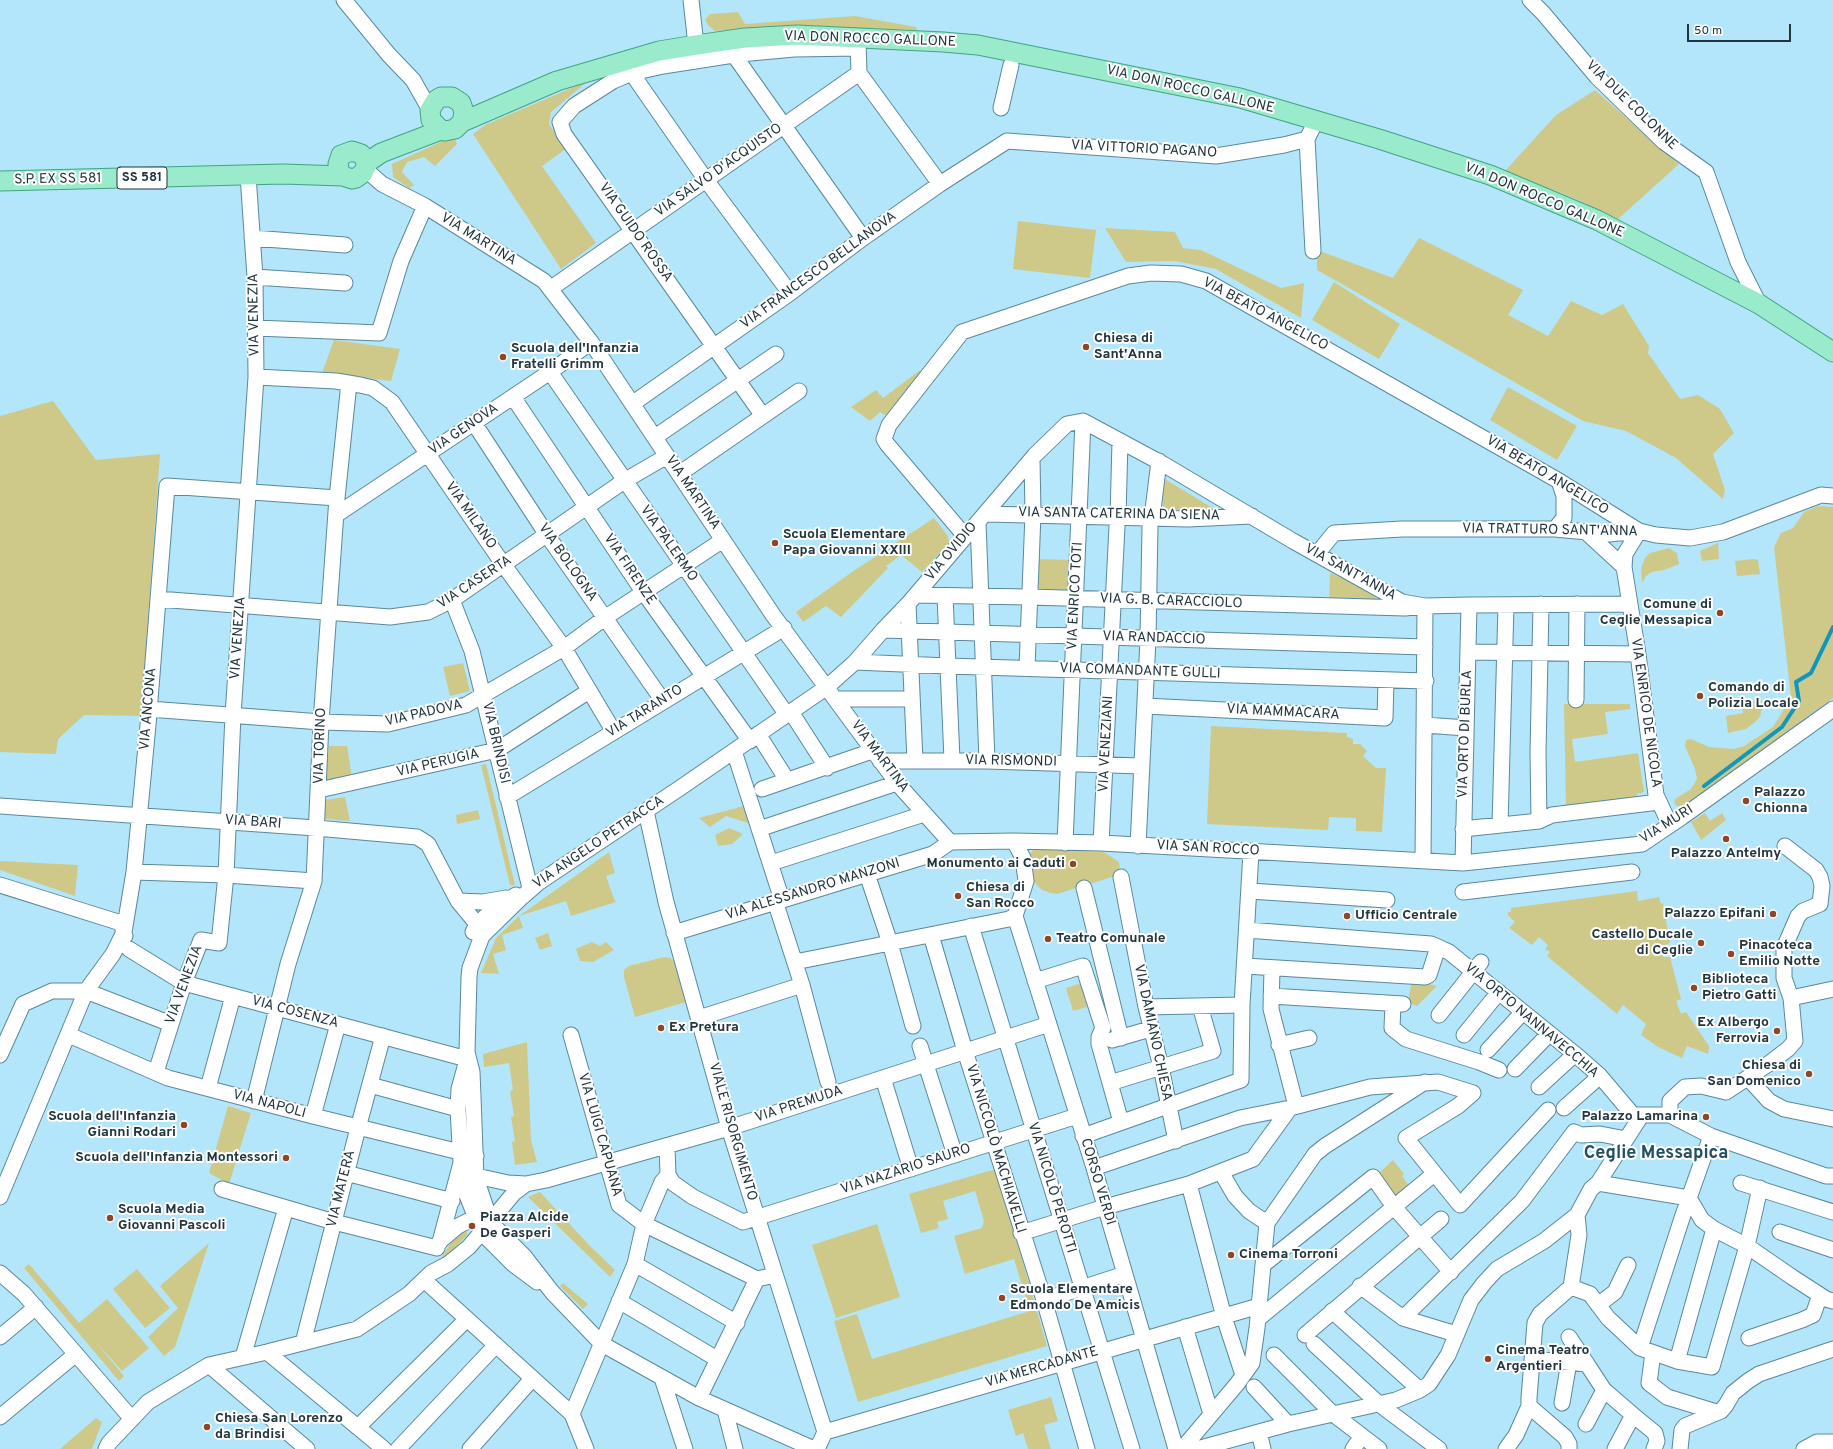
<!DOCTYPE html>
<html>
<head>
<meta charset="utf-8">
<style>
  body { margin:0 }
  #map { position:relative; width:1833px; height:1449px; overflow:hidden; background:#b3e6fa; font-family:Overpass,sans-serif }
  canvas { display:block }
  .scale { position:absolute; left:1687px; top:24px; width:104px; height:18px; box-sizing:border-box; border:2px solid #21353d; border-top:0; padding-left:5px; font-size:12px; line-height:14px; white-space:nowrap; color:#21353d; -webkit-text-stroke:3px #fefefe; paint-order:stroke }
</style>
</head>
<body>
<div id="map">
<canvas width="1833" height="1449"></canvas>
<div class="scale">50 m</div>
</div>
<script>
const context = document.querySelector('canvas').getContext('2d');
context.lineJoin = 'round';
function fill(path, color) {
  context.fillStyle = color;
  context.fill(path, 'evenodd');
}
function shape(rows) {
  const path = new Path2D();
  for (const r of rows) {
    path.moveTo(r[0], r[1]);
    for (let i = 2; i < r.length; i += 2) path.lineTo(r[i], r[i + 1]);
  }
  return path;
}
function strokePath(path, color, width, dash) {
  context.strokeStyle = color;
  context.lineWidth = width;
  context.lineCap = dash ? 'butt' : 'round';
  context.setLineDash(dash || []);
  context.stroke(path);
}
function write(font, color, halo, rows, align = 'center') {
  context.font = font + ' Overpass,sans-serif';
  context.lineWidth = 4;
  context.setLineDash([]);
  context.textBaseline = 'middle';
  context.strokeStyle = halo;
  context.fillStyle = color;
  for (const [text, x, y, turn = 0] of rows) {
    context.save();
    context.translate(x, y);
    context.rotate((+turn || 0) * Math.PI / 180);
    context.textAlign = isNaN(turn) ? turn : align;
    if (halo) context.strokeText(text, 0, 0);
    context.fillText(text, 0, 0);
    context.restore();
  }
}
const green = shape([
  [738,12,745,24,855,16,916,27,917,30,798,26,715,31,709,26,705,20,710,14],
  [588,81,551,112,549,124,566,149,542,166,596,243,561,269,473,134,487,124],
  [1595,90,1679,164,1617,220,1576,199,1505,171,1556,115],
  [454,136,457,144,435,166,424,157,407,162,402,172,414,185,409,188,393,177,392,164],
  [1018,221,1096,230,1090,278,1013,269],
  [1105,228,1175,232,1183,248,1201,250,1281,288,1304,283,1301,318,1216,269,1175,261,1126,262],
  [1419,238,1523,290,1508,315,1548,336,1571,301,1602,315,1623,304,1649,346,1648,353,1680,399,1698,395,1720,409,1734,433,1713,454,1725,490,1723,499,1676,458,1626,431,1583,421,1317,270,1317,250,1393,278],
  [1334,282,1400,324,1379,359,1312,320],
  [334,340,400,349,391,381,322,373],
  [920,370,922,373,887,416,880,412,870,421,851,407,876,390,883,398],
  [1508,387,1577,426,1557,460,1490,420],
  [53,401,96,460,160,454,141,716,84,715,58,739,56,754,0,752,0,416],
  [1163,478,1216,510,1163,510],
  [1818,506,1833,507,1833,698,1684,807,1677,806,1674,803,1675,799,1691,789,1697,779,1695,769,1685,746,1686,740,1691,739,1709,747,1734,749,1744,746,1773,727,1791,698,1774,547,1781,533,1793,528,1804,512],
  [934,518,948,536,949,543,922,572,901,555,886,566,888,568,841,617,826,606,803,622,796,612,852,572],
  [1718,543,1719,559,1702,561,1700,551],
  [1669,548,1677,553,1679,564,1664,570,1652,572,1646,576,1642,583,1641,568,1645,558,1650,553],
  [1036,559,1071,560,1069,592,1035,590],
  [1754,559,1758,560,1760,574,1737,576,1735,561],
  [1330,573,1347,580,1375,597,1376,600,1329,601],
  [463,663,470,691,450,696,443,667],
  [1762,700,1762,708,1760,717,1754,723,1746,729,1728,733,1726,716,1743,713,1742,702],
  [1564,704,1630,704,1630,709,1605,712,1608,734,1572,739,1575,762,1638,753,1644,792,1637,794,1637,800,1566,809],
  [1211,726,1347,733,1347,737,1353,739,1353,744,1360,744,1367,751,1363,756,1376,768,1386,768,1382,832,1356,831,1356,818,1329,817,1328,830,1207,824],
  [329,746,347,746,352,778,325,782],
  [486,764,515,885,510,885,481,765],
  [345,797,350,821,325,819,325,800],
  [744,806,751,824,726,816,710,827,699,818],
  [478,810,480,819,457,824,456,815],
  [1705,813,1710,821,1722,813,1726,820,1701,840,1691,822],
  [729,828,743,834,732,844,718,846,715,835],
  [1038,848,1104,852,1119,862,1120,870,1115,876,1057,894,1051,893,1042,890,1033,881,1030,855,1033,850],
  [609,852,615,873,606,876,613,896,616,902,571,916,566,901,519,916,523,928,502,935,506,950,493,954,499,974,481,973,496,938,519,916],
  [0,861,78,865,75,896,0,870],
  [1637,891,1638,901,1659,897,1661,904,1663,903,1670,943,1661,947,1660,953,1664,957,1670,957,1681,999,1676,1001,1681,1014,1686,1012,1709,1046,1708,1054,1687,1046,1682,1058,1658,1047,1641,1035,1646,1024,1623,1005,1617,1014,1547,956,1550,952,1545,949,1548,945,1539,937,1532,945,1509,928,1515,922,1508,915,1508,912,1511,912,1511,908],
  [548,933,552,946,540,950,535,938],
  [592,942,600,946,606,942,614,950,593,962,580,961,576,949],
  [664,957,670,958,675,962,686,1002,635,1017,624,977,624,970,629,966],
  [1412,980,1437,986,1417,1006,1408,1003],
  [1081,983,1087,1007,1073,1011,1066,988],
  [527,1042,531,1140,537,1162,515,1165,512,1142,515,1141,511,1117,514,1116,510,1091,513,1090,509,1063,484,1067,483,1054],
  [228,1106,251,1113,229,1184,209,1173],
  [1393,1160,1404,1174,1402,1176,1409,1186,1396,1196,1377,1175],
  [996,1169,1047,1346,858,1402,834,1321,857,1314,872,1359,1030,1311,1014,1259,965,1274,954,1236,982,1228,984,1221,975,1191,943,1201,948,1219,937,1222,939,1228,921,1233,909,1194],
  [540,1192,589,1245,615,1270,610,1277,528,1197],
  [877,1224,900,1297,836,1318,812,1245],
  [464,1231,467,1232,467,1235,446,1259,443,1259,442,1257,452,1241],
  [209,1243,175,1347,164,1356,148,1337,178,1308,160,1286],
  [29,1264,79,1323,107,1299,149,1348,122,1371,94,1340,124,1376,119,1381,24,1268],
  [137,1269,170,1308,145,1328,113,1289],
  [563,1283,588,1304,583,1309,560,1286],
  [1051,1397,1058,1421,1044,1425,1051,1449,1028,1449,1023,1433,1016,1436,1008,1410],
  [96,1418,102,1422,92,1449,60,1449]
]);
const stream = shape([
  [1704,786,1782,727,1799,701,1796,682,1811,673,1833,627]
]);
const minor = shape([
  [344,0,389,55,413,80,430,110],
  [691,0,696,45],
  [1530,0,1543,13,1597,77,1664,142,1706,172,1738,262,1759,304],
  [734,55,863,238],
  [626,65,706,180,790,293],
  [859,73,940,184],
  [1001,108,1011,65],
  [1307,139,1313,251],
  [365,169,382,184,425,206,544,281,591,342,773,615,897,783,950,842],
  [252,238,345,245],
  [255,277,345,283],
  [550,289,859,73,858,39],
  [256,328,379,333,401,261,425,206],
  [550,372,787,715],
  [256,377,336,381,360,385,373,388,392,402,503,564,564,648,614,732],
  [513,397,644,593,750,741],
  [632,404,790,293,863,238,940,184,1007,141,1216,156,1284,145,1307,139,1316,121],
  [763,416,564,134,560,122,574,106,613,81,632,73,663,66,740,54,794,49,858,48],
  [474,423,547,535,663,701],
  [655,437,776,354],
  [679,474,799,391],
  [986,514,1188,519,1252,516],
  [336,515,550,372,591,342],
  [1118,517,1120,441],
  [1152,518,1159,461],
  [978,522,987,761],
  [1555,529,1564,518,1564,496,1559,481],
  [1639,531,1625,554,1624,567,1638,654,1656,795,1670,825],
  [1587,533,1624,567],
  [965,536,887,444,884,439,889,425,962,332,1128,276,1151,273,1181,274,1206,281,1559,481,1639,531],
  [1317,554,1334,533,1402,529,1555,529,1609,534,1639,531,1656,535,1690,538,1723,532,1821,495,1833,496],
  [917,595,1029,597,1405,608,1425,606,1469,605,1630,604],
  [945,596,952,760],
  [158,599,390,617,428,612,452,600,624,481,667,456],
  [452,600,472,651,530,888],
  [908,604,915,761],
  [883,630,1425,647],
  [1468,652,1638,654],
  [855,662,948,666,1426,681],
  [1027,668,1033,514,1032,459],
  [836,699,912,699],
  [1576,700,1577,604],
  [1145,706,1385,718,1386,681],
  [149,709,321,722,388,724,466,705,564,648,606,617,723,540],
  [791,712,827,768],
  [1425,725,1466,728],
  [758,734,787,780],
  [734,751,782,900],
  [880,761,987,761,1141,766],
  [762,789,872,751],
  [319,790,497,750,589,691],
  [507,797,784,628],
  [0,806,316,828,417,837,428,844,458,901,477,924,482,936],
  [646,811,666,902,729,1128,825,1432,817,1449],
  [1539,821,1538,753,1541,604],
  [1500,825,1506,605],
  [759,829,897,783],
  [1463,829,1539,821,1552,815,1659,802],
  [1014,841,1023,858,1026,881,1015,916],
  [950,842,1014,841,1101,843,1463,863,1642,844,1682,817,1833,709],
  [1065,843,1083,421],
  [1101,843,1117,526],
  [1138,846,1148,639,1150,526],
  [771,863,924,814],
  [1463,863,1469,605],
  [134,872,226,875,314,881],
  [867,874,890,943,913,1026],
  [1121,877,1146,1007,1161,1067,1176,1141],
  [0,885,121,923,125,936],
  [1084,888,1121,1038],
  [1250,891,1387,900],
  [1463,892,1632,872],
  [458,901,483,902,506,898],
  [775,901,802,985,828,1082],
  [1015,916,1094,1168,1176,1449],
  [971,926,1132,1449],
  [1247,930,1431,944,1438,947,1449,952,1575,1054,1600,1076,1633,1115,1670,1115,1711,1136,1826,1176,1833,1176],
  [473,932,477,924,499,905,516,895],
  [674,933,933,854,950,842],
  [931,935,965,1051,1044,1300,1087,1449],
  [129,949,184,983,467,1059],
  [795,962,1009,919,1015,916],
  [1245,966,1425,977,1429,975,1438,947],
  [1272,969,1271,1009,1296,1106],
  [1035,981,1083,966,1103,1028,1099,1037,1099,1044,1121,1122],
  [1271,996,1403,1004],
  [1791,998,1833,989],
  [1393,1004,1392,1028,1406,1039,1479,1062,1499,1070],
  [1146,1007,1242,1005],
  [1439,1015,1481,962],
  [699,1018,802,985],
  [69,1035,168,1078,313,1116,476,1156],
  [571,1035,619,1205,644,1224,757,1279,775,1275],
  [1464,1035,1499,992],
  [1112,1040,1150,1029],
  [1279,1045,1309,1038],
  [920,1046,955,1155],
  [1488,1050,1523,1012],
  [0,1055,23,1004,52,991,86,991,171,1024],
  [1515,1069,1549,1034],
  [156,1072,184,983,201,940,219,943,226,875,233,715,256,377,255,277,248,175],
  [883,1078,911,1169],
  [1748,1078,1769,1101,1784,1109,1833,1119],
  [1110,1083,1213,1051,1200,1006],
  [370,1085,458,1109],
  [1539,1087,1575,1054],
  [208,1088,233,996],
  [1473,1093,1458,1106,1406,1138,1460,1205,1548,1110],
  [254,1101,288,964,314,881,321,722,337,498,349,383],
  [1564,1108,1600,1076],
  [1670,1115,1670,1101,1685,1087,1701,1086,1726,1092,1767,1065,1788,1049,1795,1041,1791,998,1784,978,1784,948,1798,916,1803,911,1820,904,1822,886,1820,877,1816,870,1785,846],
  [313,1116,338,1024],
  [1083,1136,1241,1080,1242,1005,1251,852],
  [667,1146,668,1175,673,1183,693,1197,743,1222,1077,1116],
  [1094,1168,1240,1118,1290,1108,1370,1087,1438,1082,1473,1093],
  [462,1170,464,1188,482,1233,513,1264,537,1282],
  [1221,1172,1235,1196,1249,1211,1267,1223],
  [346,1173,452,1201],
  [463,1173,508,1183,526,1184,546,1180,729,1128,1049,1024],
  [1598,1183,1689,1198],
  [1741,1183,1833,1212],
  [1189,1184,1224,1317,1243,1375],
  [222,1189,334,1222,437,1248],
  [0,1197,86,991,113,954,124,932,134,872,148,725,167,486,337,498],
  [1689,1198,1702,1220,1714,1229,1747,1246,1792,1277,1826,1299,1833,1301],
  [491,1223,476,1178,473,1096,472,1072,467,1052,469,977,470,968,482,936,522,897,538,883,680,788,827,687,855,662,883,630,908,604,1035,455,1067,424,1083,421,1163,464,1293,541,1402,602,1425,606,1423,860],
  [1780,1232,1833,1250],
  [1021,1233,1105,1207,1189,1184,1253,1159,1290,1108],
  [440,1241,458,1226,476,1217,491,1223,524,1256,552,1292,602,1344,699,1398,814,1449],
  [440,1242,461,1163,458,1109,459,1089,467,1060],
  [635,1264,737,1323],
  [1263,1265,1373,1177,1394,1207,1451,1272],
  [0,1273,24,1294,132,1419],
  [424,1280,572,1414,586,1449],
  [1360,1286,1403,1318,1456,1334],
  [1571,1287,1590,1294,1608,1318,1640,1348,1677,1361,1712,1367,1747,1246,1760,1188],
  [1571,1287,1579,1235,1577,1215],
  [1044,1300,1125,1274],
  [619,1301,717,1359],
  [1598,1305,1615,1292,1628,1265],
  [1332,1311,1420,1390],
  [1403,1318,1522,1201,1574,1132,1581,1135,1600,1134,1626,1139],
  [1258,1319,1434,1174],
  [1185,1327,1211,1414],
  [1305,1335,1441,1219],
  [0,1337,36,1307],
  [1569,1337,1587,1364],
  [1749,1338,1802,1320,1813,1315,1820,1295],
  [303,1343,358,1128,383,1036],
  [1314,1344,1379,1404,1439,1449],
  [1640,1348,1682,1218,1711,1136],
  [267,1352,384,1449],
  [1653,1353,1649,1383,1667,1397,1716,1412],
  [1274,1355,1332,1413,1379,1449],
  [243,1357,286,1208],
  [1532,1359,1587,1364,1604,1390,1633,1415,1615,1449],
  [1677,1361,1714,1229],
  [209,1365,307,1449],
  [662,1378,685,1449],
  [1254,1387,1288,1424],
  [699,1398,757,1279],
  [1562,1403,1569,1362],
  [725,1410,735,1449],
  [572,1414,635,1264,644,1224,662,1182,668,1175],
  [1633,1415,1655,1433,1657,1441,1654,1449],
  [0,1417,76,1354],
  [1586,1424,1604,1390],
  [358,1427,467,1319],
  [825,1432,1259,1306],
  [1259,1432,1263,1449],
  [106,1449,109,1443,148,1402,209,1365,267,1352,357,1329,409,1294,431,1273,448,1264,469,1247,514,1193,526,1184],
  [398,1449,496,1345],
  [470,1449,532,1379],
  [1182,1449,1237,1384,1252,1363,1257,1328,1267,1223,1315,1154,1325,1146,1425,1082],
  [1197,1449,1288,1424,1396,1400,1420,1390,1429,1384,1448,1355,1471,1300,1484,1283,1497,1269,1544,1241,1577,1215,1591,1189,1598,1183,1641,1116],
  [1353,1449,1362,1436],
  [1506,1449,1516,1435,1529,1406],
  [1569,1449,1569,1444,1565,1437,1529,1406,1529,1398,1535,1323,1540,1314,1571,1287],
  [1680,1449,1682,1430,1685,1426,1721,1411,1726,1405,1733,1393,1748,1381,1759,1374,1833,1349],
  [1804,1449,1817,1442,1833,1442]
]);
const major = shape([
  [462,122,557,81,659,51,696,45,745,38,797,35,943,42,978,45,1240,98,1379,139,1490,175,1597,220,1759,304,1833,352],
  [366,165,365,159,361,154,352,151,341,155,338,164,340,173,343,176,352,179,356,178,363,173,368,162,381,153,441,130,445,131,455,129,462,122,464,112,461,103,452,97,441,97,436,100,430,110,431,120,441,130],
  [0,181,283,174,343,176]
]);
const markers = [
  [1086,347,4,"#8e4625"],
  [503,357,4,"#8e4625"],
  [775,543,4,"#8e4625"],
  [1720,613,4,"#8e4625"],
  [1700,696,4,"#8e4625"],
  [1746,801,4,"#8e4625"],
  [1726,839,4,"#8e4625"],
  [1073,864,4,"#8e4625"],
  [958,896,4,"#8e4625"],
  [1773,914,4,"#8e4625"],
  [1347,916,4,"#8e4625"],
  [1048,939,4,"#8e4625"],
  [1701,943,4,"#8e4625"],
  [1731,954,4,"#8e4625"],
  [1694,988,4,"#8e4625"],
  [661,1028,4,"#8e4625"],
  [1777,1031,4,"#8e4625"],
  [1809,1074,4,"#8e4625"],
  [1706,1117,4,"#8e4625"],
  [184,1125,4,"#8e4625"],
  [286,1158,4,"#8e4625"],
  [110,1218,4,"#8e4625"],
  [472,1226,4,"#8e4625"],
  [1231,1255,4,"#8e4625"],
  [1002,1298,4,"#8e4625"],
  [1488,1359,4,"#8e4625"],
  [207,1427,4,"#8e4625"]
];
const shields = [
  [142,178,50]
];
const shieldNames = [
  ["SS 581",142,178]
];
const streetNames = [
  ["VIA DON ROCCO GALLONE",870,40,2],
  ["VIA DON ROCCO GALLONE",1190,90,13],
  ["VIA DUE COLONNE",1631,106,44],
  ["VIA VITTORIO PAGANO",1144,150,3],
  ["VIA SALVO D'ACQUISTO",719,171,-35],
  ["S.P. EX SS 581",58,180,-1],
  ["VIA DON ROCCO GALLONE",1544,201,23],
  ["VIA GUIDO ROSSA",635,233,55],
  ["VIA MARTINA",478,240,32],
  ["VIA FRANCESCO BELLANOVA",819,271,-36],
  ["VIA VENEZIA",255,315,-91],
  ["VIA BEATO ANGELICO",1265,315,28],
  ["VIA GENOVA",464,430,-34],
  ["VIA BEATO ANGELICO",1547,476,31],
  ["VIA MARTINA",692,493,56],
  ["VIA SANTA CATERINA DA SIENA",1119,515,1],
  ["VIA MILANO",470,516,55],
  ["VIA TRATTURO SANT'ANNA",1550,531,1],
  ["VIA PALERMO",668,544,55],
  ["VIA OVIDIO",952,552,-50],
  ["VIA BOLOGNA",567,563,55],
  ["VIA FIRENZE",629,570,56],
  ["VIA SANT'ANNA",1350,573,29],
  ["VIA CASERTA",475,583,-33],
  ["VIA ENRICO TOTI",1076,596,-87],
  ["VIA G. B. CARACCIOLO",1171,602,2],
  ["VIA VENEZIA",239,638,-86],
  ["VIA RANDACCIO",1154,639,2],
  ["VIA COMANDANTE GULLI",1140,672,2],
  ["VIA ANCONA",149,709,-85],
  ["VIA TARANTO",645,712,-32],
  ["VIA MAMMACARA",1283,713,3],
  ["VIA ENRICO DE NICOLA",1645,713,82],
  ["VIA PADOVA",424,714,-13],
  ["VIA ORTO DI BURLA",1466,734,-88],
  ["VIA BRINDISI",495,743,77],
  ["VIA VENEZIANI",1107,744,-87],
  ["VIA TORINO",321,746,-88],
  ["VIA MARTINA",879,757,53],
  ["VIA RISMONDI",1011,762,1],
  ["VIA PERUGIA",438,764,-13],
  ["VIA BARI",253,823,4],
  ["VIA MURI",1667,825,-32],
  ["VIA ANGELO PETRACCA",599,843,-34],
  ["VIA SAN ROCCO",1208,849,3],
  ["VIA ALESSANDRO MANZONI",813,890,-17],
  ["VIA VENEZIA",185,985,-70],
  ["VIA COSENZA",295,1013,15],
  ["VIA ORTO NANNAVECCHIA",1531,1021,40],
  ["VIA DAMIANO CHIESA",1152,1033,78],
  ["VIA NAPOLI",269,1105,15],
  ["VIA PREMUDA",799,1105,-18],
  ["VIALE RISORGIMENTO",732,1132,74],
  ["VIA LUIGI CAPUANA",599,1135,74],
  ["VIA NICCOLÒ MACHIAVELLI",995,1149,73],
  ["VIA NAZARIO SAURO",906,1170,-18],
  ["CORSO VERDI",1097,1182,73],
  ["VIA NICOLÒ PEROTTI",1051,1188,73],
  ["VIA MATERA",342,1189,-76],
  ["VIA MERCADANTE",1042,1368,-16]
];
const poiNames = [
  ["Chiesa di",1094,339],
  ["Sant'Anna",1094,355],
  ["Scuola dell'Infanzia",511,349],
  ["Fratelli Grimm",511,365],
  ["Scuola Elementare",783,535],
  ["Papa Giovanni XXIII",783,551],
  ["Comune di",1712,605,"right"],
  ["Ceglie Messapica",1712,621,"right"],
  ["Comando di",1708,688],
  ["Polizia Locale",1708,704],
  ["Palazzo",1754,793],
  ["Chionna",1754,809],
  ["Palazzo Antelmy",1726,854,"center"],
  ["Monumento ai Caduti",1065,864,"right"],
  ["Chiesa di",966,888],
  ["San Rocco",966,904],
  ["Palazzo Epifani",1765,914,"right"],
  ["Ufficio Centrale",1355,916],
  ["Castello Ducale",1693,935,"right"],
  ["di Ceglie",1693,951,"right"],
  ["Teatro Comunale",1056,939],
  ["Pinacoteca",1739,946],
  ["Emilio Notte",1739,962],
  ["Biblioteca",1702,980],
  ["Pietro Gatti",1702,996],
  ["Ex Albergo",1769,1023,"right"],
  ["Ferrovia",1769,1039,"right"],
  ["Ex Pretura",669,1028],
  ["Chiesa di",1801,1066,"right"],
  ["San Domenico",1801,1082,"right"],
  ["Scuola dell'Infanzia",176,1117,"right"],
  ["Gianni Rodari",176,1133,"right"],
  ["Palazzo Lamarina",1698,1117,"right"],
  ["Scuola dell'Infanzia Montessori",278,1158,"right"],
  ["Scuola Media",118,1210],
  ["Giovanni Pascoli",118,1226],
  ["Piazza Alcide",480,1218],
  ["De Gasperi",480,1234],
  ["Cinema Torroni",1239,1255],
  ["Scuola Elementare",1010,1290],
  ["Edmondo De Amicis",1010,1306],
  ["Cinema Teatro",1496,1351],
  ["Argentieri",1496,1367],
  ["Chiesa San Lorenzo",215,1419],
  ["da Brindisi",215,1435]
];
const districtNames = [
  ["Ceglie Messapica",1656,1154]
];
fill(green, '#cec989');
strokePath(stream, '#0e98bd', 4);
strokePath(minor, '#59899b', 17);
strokePath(major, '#43a383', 21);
strokePath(minor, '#fff', 15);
strokePath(major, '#99ebcb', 19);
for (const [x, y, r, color] of markers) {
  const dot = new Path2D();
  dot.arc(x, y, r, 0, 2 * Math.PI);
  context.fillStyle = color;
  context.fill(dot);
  strokePath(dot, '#fefefe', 1.5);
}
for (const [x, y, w] of shields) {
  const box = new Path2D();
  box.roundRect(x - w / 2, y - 11, w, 22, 3);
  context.fillStyle = '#fefefe';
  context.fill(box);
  strokePath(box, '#21353d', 1);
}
write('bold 13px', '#21353d', null, shieldNames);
write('14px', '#21353d', '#fefefe', streetNames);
write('bold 14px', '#21353d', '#fefefe', poiNames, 'left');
write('bold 18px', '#205061', '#fefefe', districtNames);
</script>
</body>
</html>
